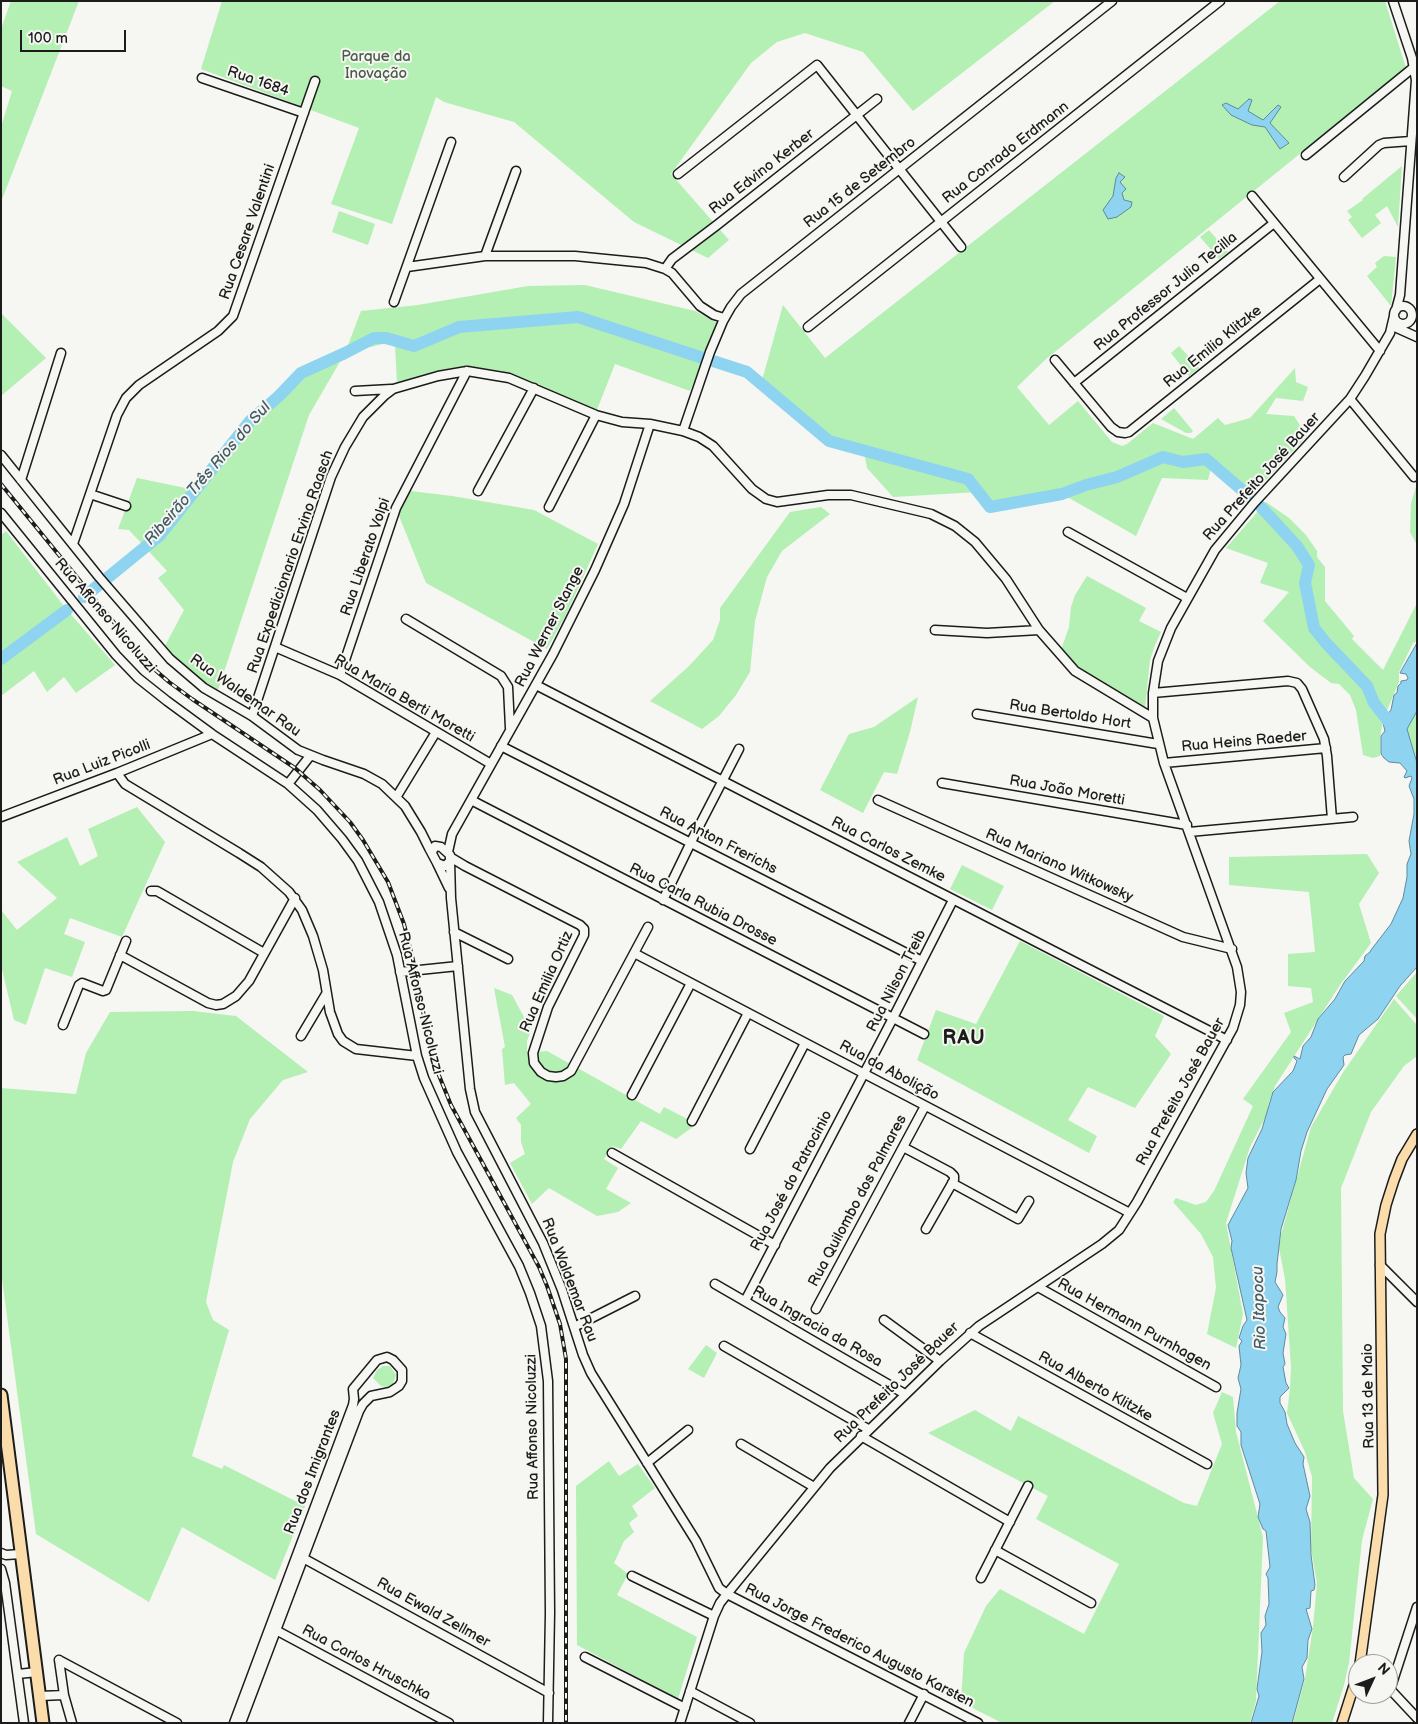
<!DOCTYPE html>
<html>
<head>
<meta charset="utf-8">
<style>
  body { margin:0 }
  #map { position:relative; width:1418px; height:1724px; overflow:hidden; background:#f6f6f2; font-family:"Balsamiq Sans",sans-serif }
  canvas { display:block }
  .frame { position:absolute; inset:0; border:2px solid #1c1c1c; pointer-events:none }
  .north { position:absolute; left:1348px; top:1654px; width:50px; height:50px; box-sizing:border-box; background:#f6f6f2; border:1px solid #9f9f9c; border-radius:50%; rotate:47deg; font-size:14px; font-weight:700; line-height:20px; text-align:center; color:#1c1c1c }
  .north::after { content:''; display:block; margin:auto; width:18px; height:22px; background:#1c1c1c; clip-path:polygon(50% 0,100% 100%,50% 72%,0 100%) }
  .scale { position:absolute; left:20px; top:30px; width:106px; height:22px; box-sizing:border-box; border:2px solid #1c1c1c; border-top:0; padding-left:6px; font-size:15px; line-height:18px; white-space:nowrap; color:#1c1c1c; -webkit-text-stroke:4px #f6f6f2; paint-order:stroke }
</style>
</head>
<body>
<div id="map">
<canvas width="1418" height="1724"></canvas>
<div class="frame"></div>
<div class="north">N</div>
<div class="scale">100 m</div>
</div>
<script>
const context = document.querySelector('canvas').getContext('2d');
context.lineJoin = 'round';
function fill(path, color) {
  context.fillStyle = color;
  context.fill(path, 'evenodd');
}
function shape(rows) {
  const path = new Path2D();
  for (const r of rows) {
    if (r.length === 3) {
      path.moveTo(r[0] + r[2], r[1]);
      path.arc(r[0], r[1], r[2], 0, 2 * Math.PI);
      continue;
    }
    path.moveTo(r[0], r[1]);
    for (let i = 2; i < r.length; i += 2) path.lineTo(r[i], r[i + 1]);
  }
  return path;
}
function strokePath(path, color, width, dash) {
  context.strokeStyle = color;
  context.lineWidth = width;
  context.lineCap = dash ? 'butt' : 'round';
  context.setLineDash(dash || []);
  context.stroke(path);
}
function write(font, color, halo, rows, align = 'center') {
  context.font = font + ' "Balsamiq Sans",sans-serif';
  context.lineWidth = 4;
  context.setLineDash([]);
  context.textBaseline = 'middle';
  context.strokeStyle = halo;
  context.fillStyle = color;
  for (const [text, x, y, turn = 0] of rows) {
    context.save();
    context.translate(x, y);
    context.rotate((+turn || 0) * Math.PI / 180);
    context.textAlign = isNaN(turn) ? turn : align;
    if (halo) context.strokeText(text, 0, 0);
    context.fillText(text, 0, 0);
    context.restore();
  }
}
const green = shape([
  [11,1,79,1,1,202,1,127,12,91,1,86,1,29],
  [222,1,1055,1,913,111,863,52,805,33,777,42,751,63,671,174,729,240,708,258,634,222,514,122,444,102,436,97,392,224,331,204,359,128,201,69],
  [1280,1,1385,1,1406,68,1046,359,1017,387,1049,425,1078,401,1112,442,1122,446,1127,444,1153,423,1193,439,1218,418,1225,425,1250,418,1295,368,1296,382,1308,387,1303,401,1276,398,1266,414,1294,416,1307,436,1250,497,1212,465,1208,480,1162,478,1136,536,1062,494,990,507,978,492,893,497,867,468,864,451,829,441,761,384,783,305,825,358],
  [1402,166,1398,227,1387,206,1375,215,1381,223,1362,238,1348,220,1352,217,1347,211,1363,200,1362,199],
  [339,211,375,224,368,245,332,232],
  [1209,230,1228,252,1219,259,1200,237],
  [1384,256,1396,257,1391,306,1367,276,1377,267,1375,263],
  [585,285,695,311,719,324,690,391,615,364,596,412,501,371,468,366,442,370,397,384,395,345,383,344,345,353,309,415,218,690,194,676,176,658,165,646,184,610,158,578,167,571,129,530,118,529,137,478,195,490,250,421,279,396,301,373,345,353,361,311,418,305,528,286],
  [2,314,46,358,1,396,1,315],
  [1179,346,1199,368,1189,376,1171,353],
  [1174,408,1193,431,1191,433,1186,433,1161,419],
  [1417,483,1417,545,1410,532,1411,503],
  [410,491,452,496,534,510,598,544,566,615,547,649,426,583,397,511],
  [1266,502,1289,518,1306,535,1317,551,1317,557,1325,567,1325,601,1354,636,1352,639,1383,670,1417,603,1417,641,1413,643,1399,672,1399,682,1383,720,1380,738,1380,756,1373,758,1363,755,1356,710,1350,695,1339,684,1331,683,1310,667,1263,621,1289,592,1260,583,1268,563,1226,548],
  [821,507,830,514,782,551,767,577,755,621,750,672,736,695,719,716,702,729,650,701,689,666,713,640,720,620,720,608,790,512],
  [6,531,67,610,115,665,76,693,64,677,47,692,34,671,1,696,1,535],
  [1087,576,1146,608,1139,621,1161,632,1155,645,1150,660,1145,708,1076,666,1061,650,1069,627,1071,607,1075,595],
  [918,697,910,732,897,774,884,772,863,813,820,790,849,734,874,727],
  [1417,711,1417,763,1407,729],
  [137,807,165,842,122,937,70,918,64,934,85,942,72,977,45,968,26,1025,14,1020,1,965,1,910,17,930,57,898,17,862,67,837,80,866,98,856,88,829],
  [1367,854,1379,873,1359,904,1371,943,1340,985,1275,1086,1269,1102,1266,1116,1250,1147,1226,1223,1243,1314,1236,1348,1207,1334,1216,1288,1213,1257,1201,1234,1173,1202,1176,1198,1196,1205,1206,1202,1214,1191,1253,1106,1243,1099,1291,1032,1284,1013,1313,1002,1311,988,1288,986,1288,954,1315,952,1309,892,1229,885,1229,857],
  [962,865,1004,886,992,910,950,889],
  [1020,941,1164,1016,1155,1036,1171,1054,1135,1108,1088,1087,1068,1120,1097,1136,1089,1153,917,1060,936,1010,976,1024],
  [1417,972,1417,1019,1396,996],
  [494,988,512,995,531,1030,527,1041,527,1053,547,1051,660,1114,664,1107,697,1124,676,1139,641,1121,621,1149,612,1146,604,1159,618,1168,606,1189,631,1203,618,1212,597,1216,549,1188,532,1204,510,1163,525,1154,521,1142,521,1125,516,1118,531,1104,514,1083,505,1085,502,1049,505,1047],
  [1394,999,1417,1025,1417,1056,1404,1066,1371,1112,1341,1188,1343,1411,1354,1478,1373,1499,1362,1540,1349,1663,1344,1685,1332,1723,1293,1723,1305,1679,1313,1627,1317,1583,1311,1549,1312,1477,1305,1452,1287,1413,1290,1389,1291,1367,1285,1279,1279,1248,1281,1235,1311,1127,1344,1071],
  [193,1011,236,1016,308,1072,283,1080,250,1119,233,1162,206,1302,213,1320,229,1330,192,1456,222,1469,224,1465,305,1506,275,1580,182,1527,149,1602,36,1534,1,1271,1,1088,76,1094,86,1053,110,1012],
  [706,1345,717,1353,704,1378,688,1369],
  [383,1366,390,1366,396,1375,393,1384,387,1387,381,1386,373,1378,377,1370],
  [1222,1392,1233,1397,1236,1432,1263,1537,1256,1701,1250,1723,1002,1723,961,1702,964,1653,986,1606,1000,1589,1084,1634,1119,1564,1036,1519,1048,1496,928,1433,975,1410,1011,1431,1018,1416,1184,1503,1197,1506,1222,1444,1213,1413],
  [609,1461,619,1476,638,1464,655,1488,632,1506,638,1516,629,1523,634,1532,624,1541,614,1563,628,1574,617,1595,697,1637,678,1699,577,1645,576,1486]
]);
const water = shape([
  [1249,99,1252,100,1248,111,1263,120,1278,105,1281,107,1270,123,1289,143,1280,149,1265,127,1252,125,1231,115,1222,105,1226,103,1238,109,1249,99],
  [1119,173,1125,177,1120,182,1126,189,1122,193,1124,200,1132,202,1131,207,1117,217,1108,219,1103,210,1113,196,1116,178,1119,173],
  [1417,643,1417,711,1407,729,1417,763,1417,967,1400,986,1378,1019,1359,1035,1351,1054,1345,1055,1343,1057,1344,1065,1327,1089,1307,1132,1301,1151,1296,1180,1281,1229,1277,1264,1277,1272,1275,1282,1283,1295,1278,1307,1280,1312,1285,1318,1283,1327,1286,1334,1283,1353,1285,1364,1283,1367,1286,1383,1289,1388,1280,1397,1280,1403,1285,1412,1287,1424,1295,1443,1304,1457,1303,1464,1310,1496,1306,1509,1310,1522,1311,1555,1315,1585,1314,1590,1311,1591,1310,1608,1306,1609,1312,1629,1308,1640,1307,1658,1302,1667,1304,1679,1292,1723,1251,1723,1259,1696,1257,1689,1262,1652,1261,1633,1266,1625,1265,1616,1269,1604,1268,1578,1266,1574,1270,1567,1266,1531,1263,1529,1258,1517,1260,1504,1241,1445,1241,1432,1237,1426,1237,1413,1241,1389,1238,1378,1241,1365,1239,1346,1242,1341,1239,1338,1243,1326,1247,1320,1231,1248,1232,1241,1228,1225,1248,1188,1246,1173,1248,1158,1262,1129,1273,1092,1293,1071,1297,1061,1294,1058,1294,1056,1300,1059,1303,1046,1311,1037,1318,1019,1335,999,1345,981,1364,961,1365,956,1370,952,1371,950,1391,924,1403,898,1407,877,1407,864,1411,854,1409,841,1414,814,1414,799,1409,786,1412,778,1411,776,1405,778,1404,777,1407,771,1400,763,1389,762,1384,758,1381,754,1381,736,1385,731,1383,723,1386,716,1391,710,1394,695,1397,693,1398,686,1401,683,1401,681,1407,680,1408,678,1406,674,1400,673,1401,671,1417,643]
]);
const river = shape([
  [713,361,747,372,829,441,968,479,990,507,1062,494,1086,485,1117,477,1163,457,1183,462,1206,459,1250,497],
  [1261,507,1297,546,1309,565,1305,583,1314,628,1326,643,1367,686,1374,703,1393,727],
  [84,597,160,535,250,421,279,396,301,373,345,353,374,338,386,338,414,346,459,327,578,317,703,358],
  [1,659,67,610]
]);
const minor = shape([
  [1393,1,1412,58,1416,80,1400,295,1396,310],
  [202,78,304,113],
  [1306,155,1414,67],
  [678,174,817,65,961,247],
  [1344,177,1379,145,1384,143,1411,141],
  [1252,196,1380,351],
  [485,256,516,171],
  [407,267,485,256,575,256,646,263,665,269,672,273,700,306,714,315,724,318],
  [665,269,672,259,717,225,877,99],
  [394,302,451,142],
  [1403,315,9],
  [808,327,1220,1],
  [1397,328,1417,337],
  [1055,360,1111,427,1118,432,1125,433,1129,432,1320,279],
  [1074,383,1274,223],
  [355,391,391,389],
  [1350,399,1414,477],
  [683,431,710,352,723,321,731,307,741,294,1112,1],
  [1,455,99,577,170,659,204,688,252,716,298,750,323,760,364,774,382,784,405,806,421,832,429,848,437,863,445,866,450,861,450,855,441,847,435,846,432,852],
  [21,480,61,353],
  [478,491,534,388],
  [90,494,126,506],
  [549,507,596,415],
  [1,513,116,655,138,678,167,701,212,734,288,784,317,810,342,839,358,861,379,902,397,955,417,1056,424,1078,457,1152,519,1266,530,1293,541,1326,548,1381,550,1613,548,1723],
  [1068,532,1187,598],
  [73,544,117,415,126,398,139,385,218,331,233,316,315,81],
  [406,619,501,676,508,687,510,728],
  [935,630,987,633,1039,630],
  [275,647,340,675,491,764],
  [340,675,396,508,467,371],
  [536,685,1227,1040],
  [1153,693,1288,681,1297,683,1302,689,1324,739,1327,756,1332,819],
  [977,714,1158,744],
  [252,716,331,477,345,447,363,417,385,395,393,389,438,376,467,371,509,378,596,415,622,422,650,424,683,431,699,437,713,446,752,489,766,499,777,502,828,495,851,495,931,514,955,526,975,542,1006,579,1039,630,1075,671,1153,718],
  [501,746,922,961],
  [1164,763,1326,748],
  [117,773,125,784,239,853,261,867,289,892,302,910,313,936,323,970,330,1012,338,1034,343,1041,356,1049,417,1056],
  [942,783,1187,825],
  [288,784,310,756],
  [397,796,436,732],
  [471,800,924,1034],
  [878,800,1183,937,1232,949],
  [1,817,117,773,212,734],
  [1189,832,1353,817],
  [448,852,452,834,553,654,595,570,624,504,650,424],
  [450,857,465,866,580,925,584,929,584,935,548,1007,533,1053,534,1063,541,1072,548,1076,556,1077,563,1076,571,1071,648,927],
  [450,861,451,898,470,1089,475,1112,543,1243,562,1290,583,1355,591,1373,696,1541,719,1588,727,1594,978,1723],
  [437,863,449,888],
  [151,891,157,891,264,953],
  [663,900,694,836,739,749],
  [454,932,508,959],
  [634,953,1130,1213],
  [120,955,208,1003,216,1005,223,1004,236,996,249,981,295,898],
  [400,972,458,966],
  [63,1025,79,985,82,983,103,991,106,990,126,941],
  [301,1036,326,994],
  [632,1095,691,983],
  [692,1121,748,1013],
  [903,1147,950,1172,954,1176,954,1180,926,1229],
  [750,1149,805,1043],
  [612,1153,775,1245],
  [952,1183,1018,1219,1029,1201],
  [1380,1265,1417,1302],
  [715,1284,905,1394],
  [1038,1287,1216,1387],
  [745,1301,893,1018,953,900],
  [816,1309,925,1106],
  [884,1320,940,1361],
  [574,1327,635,1296],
  [970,1333,1207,1464],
  [724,1346,868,1429],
  [861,1436,1010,1522],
  [741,1444,814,1487],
  [647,1463,688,1430],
  [995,1550,1091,1603],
  [1,1553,6,1555,21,1554],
  [303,1558,549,1693],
  [1,1569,5,1583,24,1723],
  [632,1576,714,1616],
  [981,1578,1028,1486],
  [272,1628,449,1723],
  [585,1657,685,1708],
  [59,1660,177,1723],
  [59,1660,64,1695,72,1723],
  [18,1674,37,1672],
  [1388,1687,1417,1718],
  [1390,1690,1417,1607],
  [690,1691,750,1723],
  [40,1696,64,1695],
  [234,1723,353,1405,354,1399,353,1389,377,1360,387,1357,393,1360,402,1370,402,1381,399,1386,390,1392,371,1396,363,1404,359,1411,241,1723],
  [680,1723,714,1616,720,1603,727,1594,830,1468,940,1361,979,1326,1102,1244,1119,1230,1137,1202,1233,1028,1240,1005,1241,992,1237,967,1164,763,1153,718,1153,693,1158,661,1171,628,1215,550,1254,503,1350,399,1365,376,1390,333,1394,316],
  [909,1723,924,1694]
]);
const major = shape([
  [1360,1664,1383,1495,1380,1234,1386,1205,1394,1180,1402,1159,1417,1134],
  [1342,1723,1358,1673]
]);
const highway = shape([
  [1,1395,43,1723]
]);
const rail = shape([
  [1,484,147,663,169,682,192,699,295,768,320,790,350,822,363,840,388,882,404,924,413,960,429,1042,436,1068,451,1105,539,1267,547,1286,560,1324,566,1359,566,1723]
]);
const parkNames = [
  ["Parque da",376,57],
  ["Inovação",376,74]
];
const streetNames = [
  ["Rua 1684",258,82,19],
  ["Rua Conrado Erdmann",1006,153,-38],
  ["Rua Edvino Kerber",762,172,-38],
  ["Rua 15 de Setembro",860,183,-38],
  ["Rua Cesare Valentini",248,232,-71],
  ["Rua Professor Julio Tecilla",1166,292,-39],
  ["Rua Emilio Klitzke",1213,347,-39],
  ["Rua Prefeito José Bauer",1262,477,-48],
  ["Rua Liberato Volpi",366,557,-71],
  ["Rua Expedicionario Ervino Raasch",291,562,-71],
  ["Rua Affonso Nicoluzzi",105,616,49],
  ["Rua Werner Stange",550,627,-63],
  ["Rua Waldemar Rau",245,696,35],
  ["Rua Maria Berti Moretti",404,699,30],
  ["Rua Bertoldo Hort",1070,715,9],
  ["Rua Heins Raeder",1244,742,-5],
  ["Rua Luiz Picolli",102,763,-21],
  ["Rua João Moretti",1067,791,10],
  ["Rua Anton Frerichs",718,841,27],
  ["Rua Carlos Zemke",888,850,27],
  ["Rua Mariano Witkowsky",1059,866,24],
  ["Rua Carla Rubia Drosse",703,905,27],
  ["Rua Nilson Treib",897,981,-63],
  ["Rua Emilia Ortiz",547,982,-66],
  ["Rua Affonso Nicoluzzi",420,1003,76],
  ["Rua da Abolição",889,1071,28],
  ["Rua Prefeito José Bauer",1181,1092,-61],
  ["Rua José do Patrocinio",792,1181,-62],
  ["Rua Quilombo dos Palmares",858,1201,-62],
  ["Rua Waldemar Rau",569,1280,69],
  ["Rua Hermann Purnhagen",1134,1325,29],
  ["Rua Ingracia da Rosa",817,1327,30],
  ["Rua Prefeito José Bauer",897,1383,-44],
  ["Rua Alberto Klitzke",1095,1387,29],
  ["Rua 13 de Maio",1369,1396,-91],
  ["Rua Affonso Nicoluzzi",533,1427,-91],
  ["Rua dos Imigrantes",313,1472,-69],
  ["Rua Ewald Zellmer",433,1613,29],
  ["Rua Jorge Frederico Augusto Karsten",859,1646,27],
  ["Rua Carlos Hruschka",366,1663,28]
];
const waterNames = [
  ["Ribeirão Três Rios do Sul",208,474,-49],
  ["Rio Itapocu",1260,1308,-92]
];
const districtNames = [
  ["RAU",964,1039]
];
fill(green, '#b4efb3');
fill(water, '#8ed4f0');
strokePath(water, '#608a9b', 1);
strokePath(river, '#8ed4f0', 12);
strokePath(minor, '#1c1c1c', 11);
strokePath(major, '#1c1c1c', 12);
strokePath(highway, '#1c1c1c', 15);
strokePath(minor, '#f6f6f2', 8);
strokePath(major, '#faddab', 9);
strokePath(highway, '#faddab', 11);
strokePath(rail, '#1c1c1c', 4);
strokePath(rail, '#f6f6f2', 2, [5.5]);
write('15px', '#4a5b49', '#f6f6f2', parkNames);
write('15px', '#1c1c1c', '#f6f6f2', streetNames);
write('italic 16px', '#445c66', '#f6f6f2', waterNames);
context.letterSpacing = '1px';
write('bold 20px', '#1c1c1c', '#f6f6f2', districtNames);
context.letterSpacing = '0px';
</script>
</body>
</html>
